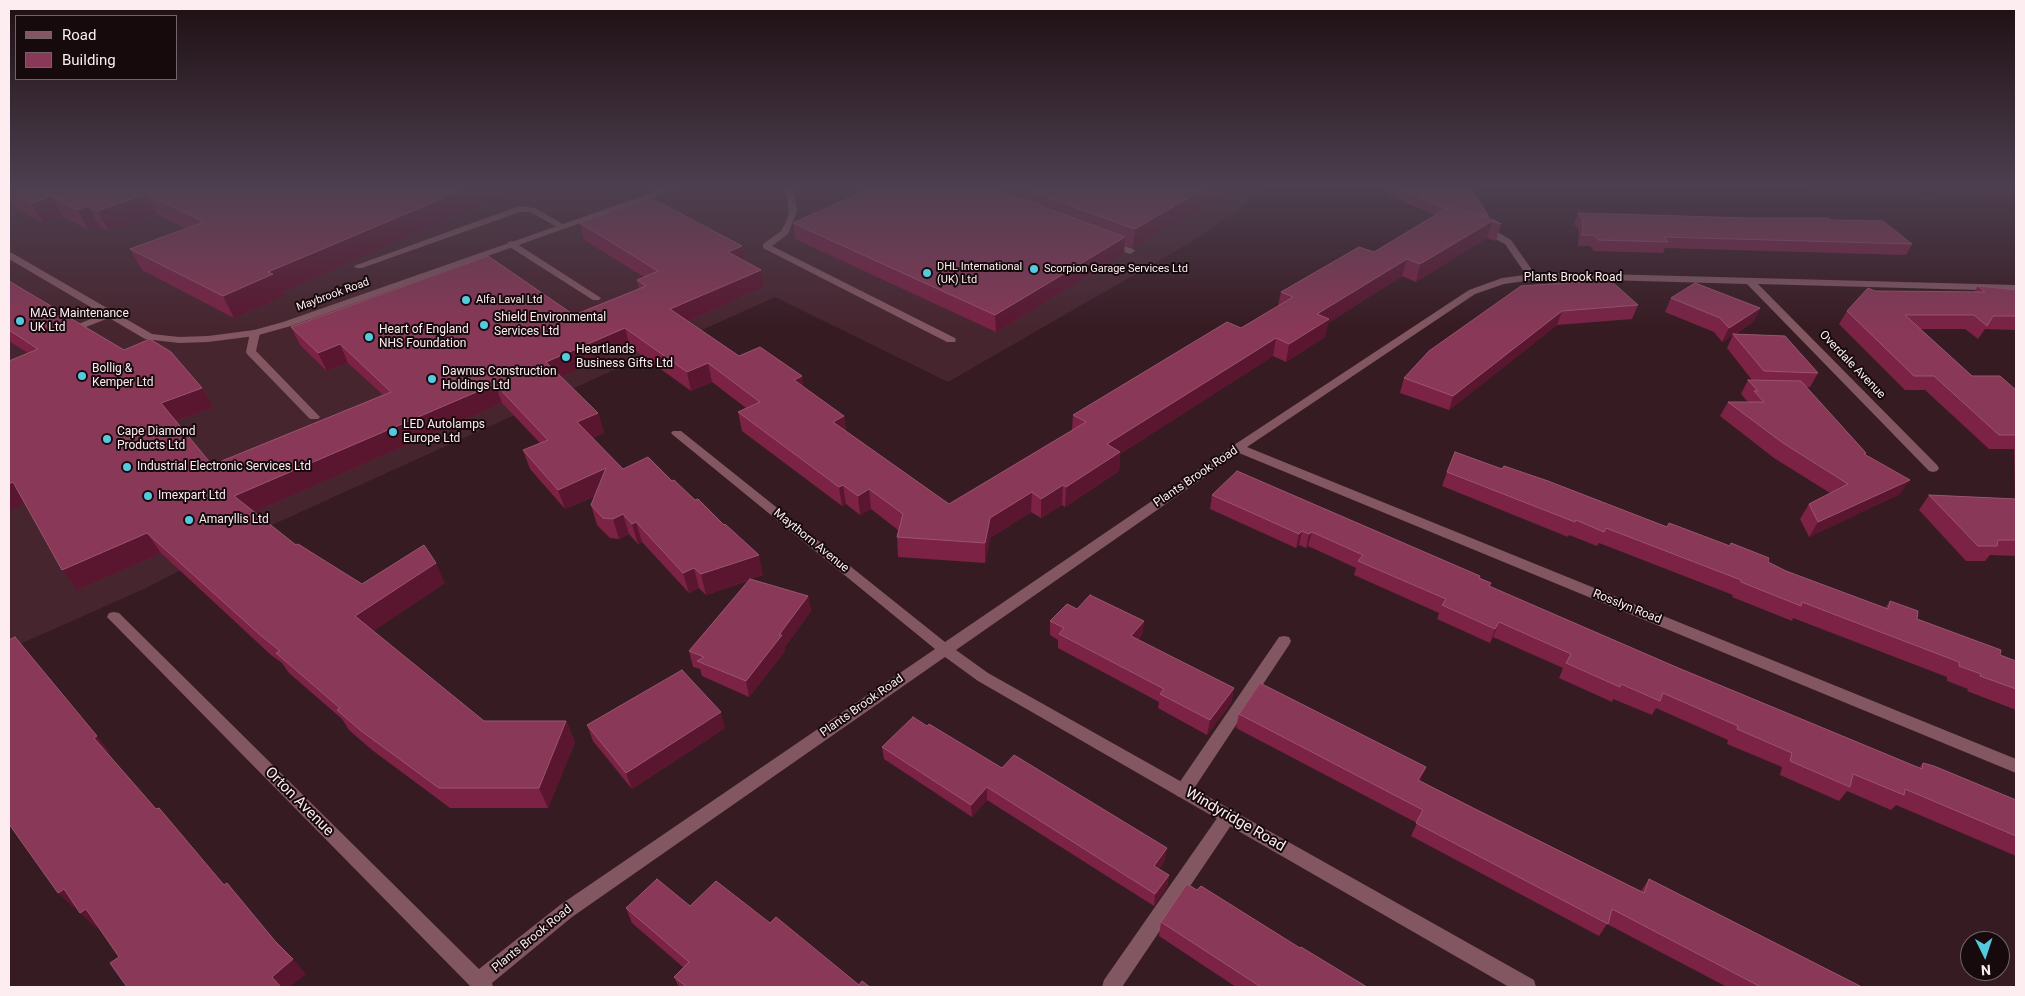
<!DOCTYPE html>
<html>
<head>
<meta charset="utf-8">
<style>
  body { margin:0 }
  #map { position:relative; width:2025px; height:996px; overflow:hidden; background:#371b22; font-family:Roboto,sans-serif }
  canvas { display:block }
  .frame { position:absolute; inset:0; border:10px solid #fdedf0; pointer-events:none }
  .legend { position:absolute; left:15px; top:15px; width:162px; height:65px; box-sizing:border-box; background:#160a0d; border:1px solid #726568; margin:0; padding:6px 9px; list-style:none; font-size:15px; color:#fdedf0 }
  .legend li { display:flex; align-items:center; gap:10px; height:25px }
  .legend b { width:25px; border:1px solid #726568 }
  .north { position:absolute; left:1960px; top:931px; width:50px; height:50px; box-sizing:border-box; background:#160a0d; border:1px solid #726568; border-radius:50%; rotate:176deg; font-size:14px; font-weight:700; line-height:20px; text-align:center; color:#fdedf0 }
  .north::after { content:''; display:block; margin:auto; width:18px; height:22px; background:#55cade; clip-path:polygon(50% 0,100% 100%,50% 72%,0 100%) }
</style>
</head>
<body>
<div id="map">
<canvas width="2025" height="996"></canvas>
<div class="frame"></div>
<ul class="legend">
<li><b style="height:6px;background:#825762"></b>Road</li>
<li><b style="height:14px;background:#893857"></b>Building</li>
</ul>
<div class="north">N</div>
</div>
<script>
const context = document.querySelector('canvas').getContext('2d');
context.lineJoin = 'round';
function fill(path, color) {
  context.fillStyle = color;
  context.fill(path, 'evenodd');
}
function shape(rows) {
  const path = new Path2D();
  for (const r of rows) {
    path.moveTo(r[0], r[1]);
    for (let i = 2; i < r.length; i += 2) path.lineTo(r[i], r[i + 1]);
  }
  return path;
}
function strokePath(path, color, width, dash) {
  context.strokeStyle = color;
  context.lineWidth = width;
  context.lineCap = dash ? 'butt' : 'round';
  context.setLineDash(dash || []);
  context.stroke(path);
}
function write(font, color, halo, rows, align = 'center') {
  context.font = font + ' Roboto,sans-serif';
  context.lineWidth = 4;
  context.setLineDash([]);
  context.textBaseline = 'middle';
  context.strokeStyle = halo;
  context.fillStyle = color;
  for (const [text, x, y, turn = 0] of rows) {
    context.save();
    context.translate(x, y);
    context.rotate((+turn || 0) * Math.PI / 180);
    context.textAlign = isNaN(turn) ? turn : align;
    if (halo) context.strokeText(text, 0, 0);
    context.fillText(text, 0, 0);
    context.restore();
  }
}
const built = shape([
  [9,189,1267,189,1198,238,948,382,775,297,243,538,146,588,9,649]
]);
const green = shape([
  [1714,189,2016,189,2016,198,1982,193]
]);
const lane = shape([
  [785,189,793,189,797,211,788,234,772,246,955,338,956,340,955,342,947,342,763,248,763,244,781,231,786,222,789,211,785,189],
  [519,206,535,208,566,226,565,228,559,228,530,212,520,212,362,268,356,268,354,266,519,206],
  [1484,227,1496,231,1511,240,1537,277,1535,279,1529,279,1505,244,1481,232,1480,230,1484,227],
  [1109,240,1133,249,1135,251,1130,254,1106,245,1106,241,1109,240],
  [511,241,514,242,601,298,599,300,593,300,508,246,508,242,511,241],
  [110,311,114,312,114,316,73,332,65,332,64,330,110,311],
  [255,330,260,333,256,351,318,415,320,417,318,419,310,419,247,354,246,352,250,333,255,330],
  [1284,636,1289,637,1291,641,1289,645,1189,796,1183,798,1177,796,1175,791,1177,786,1279,637,1284,636],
  [1228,809,1234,811,1236,816,1234,821,1122,987,1102,987,1104,980,1222,811,1228,809]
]);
const street = shape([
  [663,189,676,189,291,326,255,336,208,342,179,343,145,339,9,259,9,252,12,253,152,334,179,337,208,336,254,330,283,322,663,189],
  [1568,273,2016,285,2016,291,1758,284,1937,465,1939,468,1937,471,1933,472,1929,471,1747,284,1568,279,1532,280,1504,284,1475,294,1247,447,2016,759,2016,773,1239,453,956,650,988,673,1534,980,1536,987,1509,987,978,681,945,657,572,917,492,983,493,987,471,987,107,617,109,613,114,612,119,613,479,969,560,905,935,649,673,435,671,433,673,431,681,431,945,642,1234,445,1469,290,1502,278,1532,274,1568,273]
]);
const wall = shape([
  [9,189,518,189,282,292,284,296,234,318,142,270,130,249,186,229,157,214,109,231,100,227,89,230,63,217,44,223,13,207,9,199],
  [924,189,1231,189,1133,248,1125,245,1124,254,996,332,795,239,793,223],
  [1386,189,1471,189,1489,217,1489,219,1501,224,1496,241,1487,238,1416,282,1402,276,1328,323,1325,337,1286,362,1273,356,1120,454,1119,471,1065,507,1062,505,1041,518,1031,512,990,538,985,563,898,557,897,537,898,530,871,509,860,515,846,504,842,506,742,431,738,412,746,408,712,382,691,391,630,347,561,377,598,413,604,433,592,438,623,469,763,575,750,579,808,596,811,611,784,648,785,651,749,697,702,676,700,669,693,667,689,651,750,580,706,595,699,588,689,593,642,542,638,544,629,534,619,539,610,538,597,525,591,505,595,496,565,509,530,469,523,450,540,443,502,403,254,512,296,545,362,584,445,583,373,631,484,721,566,721,575,742,548,808,450,808,372,750,349,730,342,719,289,673,282,663,271,655,161,553,77,590,28,353,9,341,9,281,60,315,124,350,202,388,213,407,176,421,212,465,383,395,348,363,327,371,300,345,291,327,574,315,639,289,637,280,644,277,584,240,580,223,744,261,761,270,764,287,688,321,739,356,804,387,844,416,846,431,949,504,1072,430,1073,415,1241,328,1278,306,1281,292,1374,252,1435,215,1385,194],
  [1578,213,1831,220,1912,244,1906,255,1665,248,1663,253,1594,251,1590,246,1578,246,1579,230,1574,224],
  [1521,286,1638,305,1632,319,1557,325,1449,410,1400,393,1404,378],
  [1978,286,2016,290,2016,330,1985,329,1978,339,1965,329,1920,329,1972,376,2016,390,2016,556,1990,555,1985,561,1966,561,1919,510,1929,495,2015,499,2014,449,1989,449,1925,390,1905,390,1839,324,1847,311,1875,291,1974,292],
  [1671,298,1760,308,1753,322,1735,334,1818,373,1810,387,1806,387,1866,453,1865,455,1900,494,1809,537,1800,519,1809,504,1830,493,1774,458,1720,416,1728,402,1748,402,1741,394,1748,380,1752,380,1727,348,1733,335,1722,342,1714,332,1665,312],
  [1502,469,1667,527,1669,523,1730,546,1731,543,1786,571,1885,608,1890,601,1917,619,2000,655,2016,661,2016,710,1967,691,1968,689,1947,681,1947,677,1793,618,1792,621,1732,597,1733,595,1599,543,1597,546,1569,535,1568,537,1442,486,1447,472],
  [1212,495,1479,578,1491,583,1489,587,1676,667,1919,768,1923,763,2016,800,2016,856,1896,805,1891,810,1847,791,1839,801,1780,775,1782,767,1727,744,1728,740,1656,708,1652,715,1613,699,1612,702,1559,678,1563,668,1493,637,1490,643,1437,619,1439,613,1354,575,1356,568,1308,546,1306,548,1299,545,1296,548,1210,509],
  [1077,609,1144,621,1142,635,1138,640,1234,688,1231,703,1207,735,1158,708,1159,702,1058,648,1058,640,1050,635,1050,621],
  [1239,714,1420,781,1641,891,1649,879,1862,987,1727,987,1607,924,1599,936,1411,836,1417,823,1236,728],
  [587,725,725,728,632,789,593,741],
  [927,726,1165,860,1159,869,1169,875,1167,887,1154,906,987,800,972,817,884,759,882,747],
  [1197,890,1300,948,1367,987,1236,987,1159,936,1161,922],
  [690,906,770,923,859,985,870,987,679,987,674,977,684,968,632,923,626,908]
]);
const shadedWall = shape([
  [465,189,518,189,282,292,284,296,234,318,223,296,268,272],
  [1203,189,1231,189,1133,248,1135,229],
  [146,194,157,214,109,231,97,211],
  [51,196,63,217,44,223,31,203],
  [88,206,100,227,89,230,77,210],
  [1492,221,1487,238,1416,282,1420,264],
  [1125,237,1124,254,996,332,995,315],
  [742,246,745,263,728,252],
  [1407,259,1402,276,1328,323,1325,337,1286,362,1289,344,1317,314],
  [761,270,764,287,674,327,670,309],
  [1760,308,1753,322,1734,334,1733,334,1733,335,1722,342,1729,328],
  [56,309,67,327,65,334,51,311],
  [1562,311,1557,325,1449,410,1453,396],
  [625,328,630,347,552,381,546,362],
  [1276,338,1273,356,1120,454,1119,471,1065,507,1066,487,1107,444],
  [340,344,348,363,327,371,318,353],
  [708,363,712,382,691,391,687,372],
  [802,376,805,395,794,380],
  [495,384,502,403,245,516,234,496],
  [202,388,213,407,173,422,161,403],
  [598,413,604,433,583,441,577,422],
  [844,416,846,435,833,422],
  [606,468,612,488,565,509,558,490],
  [1910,480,1900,494,1809,537,1818,522],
  [13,482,27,502,9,511,9,484],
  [843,485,846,504,842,506,839,487],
  [1063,485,1062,505,1041,518,1041,499],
  [869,489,871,509,860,515,858,496],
  [1032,492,1031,512,990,538,985,563,985,543,990,518],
  [623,514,629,534,619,539,613,519],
  [636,522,642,542,638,544,632,524],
  [1302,531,1299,545,1296,548,1299,534],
  [1312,532,1308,546,1306,548,1309,534],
  [147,533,161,553,77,590,62,570],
  [759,555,763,575,706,595,701,574],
  [436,563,445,583,366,636,355,616],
  [694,568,699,588,689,593,683,573],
  [808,596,811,611,784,648,785,651,749,697,746,681],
  [1144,621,1142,635,1129,650,1131,636],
  [1499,622,1493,637,1490,643,1495,629],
  [28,653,110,752,107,753,94,738],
  [1234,688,1231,703,1207,735,1210,720],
  [721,712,725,728,632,789,626,773],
  [566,721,575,742,548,808,539,788],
  [1426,767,1421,780,1413,794,1418,780],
  [987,787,987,800,972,817,971,805],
  [1167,848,1165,860,1152,878,1154,866],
  [1169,875,1167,887,1154,906,1155,894],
  [64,889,79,904,74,908,58,893],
  [86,909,102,924,96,928,80,913],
  [293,959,306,974,290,987,281,987,272,977]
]);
const building = shape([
  [9,189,465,189,268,272,273,274,223,296,130,249,204,222,146,194,97,211,88,206,77,210,51,196,31,203,9,191,9,189],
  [869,189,918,189,921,190,924,189,995,189,1125,237,995,315,793,223,869,189],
  [1024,189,1203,189,1135,229,1024,189],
  [1400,189,1471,189,1489,217,1450,207,1445,209,1400,189],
  [651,198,742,246,728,252,761,270,670,309,739,356,760,347,802,376,794,380,844,416,833,422,949,504,1086,422,1073,415,1227,322,1241,328,1293,297,1281,292,1359,247,1374,252,1447,208,1494,220,1501,224,1492,221,1420,264,1407,259,1317,314,1329,319,1289,344,1276,338,1257,350,1107,444,1120,452,1066,487,1063,485,1041,499,1032,492,990,518,985,543,897,537,903,514,869,489,858,496,843,485,839,487,738,412,760,402,708,363,687,372,625,328,546,362,598,413,577,422,623,469,648,457,672,481,674,480,695,500,698,499,724,525,725,524,759,555,701,574,694,568,683,573,636,522,632,524,623,514,613,519,603,518,591,505,606,468,558,490,523,450,548,440,495,384,234,496,296,545,298,544,362,584,424,545,436,563,355,616,484,721,566,721,539,788,439,788,360,730,337,710,340,708,276,653,280,651,259,634,147,533,62,570,13,482,9,484,9,361,38,349,9,330,9,281,56,309,51,311,53,316,65,315,124,350,150,339,171,352,202,388,161,403,212,465,391,392,340,344,318,353,291,327,488,256,574,315,646,286,637,280,658,271,580,223,651,198],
  [1578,213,1748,218,1828,218,1831,220,1883,221,1912,244,1664,237,1668,242,1598,240,1594,235,1582,235,1583,220,1578,213],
  [1610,280,1638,305,1562,311,1453,396,1404,378,1429,351,1521,286,1610,280],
  [1695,283,1760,308,1729,328,1720,318,1671,298,1695,283],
  [1978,286,2016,290,2016,316,1993,316,1987,326,1974,315,1905,315,1972,376,2000,376,2016,390,2016,435,1999,435,1934,376,1914,376,1847,311,1868,288,1875,291,1985,292,1978,286],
  [1733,334,1785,336,1818,373,1764,371,1733,334],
  [1748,380,1801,381,1866,453,1864,454,1910,480,1818,522,1809,504,1848,484,1783,443,1728,402,1764,402,1754,391,1758,391,1748,380],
  [1455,452,1502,469,1504,466,1548,481,1667,527,1669,523,1730,546,1731,543,1769,558,1768,562,1786,571,1888,609,1890,601,1918,611,1917,619,2001,650,2000,655,2016,661,2016,689,1980,676,1981,674,1959,666,1959,662,1802,602,1801,606,1741,582,1741,580,1606,528,1604,532,1576,520,1575,522,1447,472,1455,452],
  [1237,471,1480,576,1479,578,1491,583,1489,586,1676,667,1922,769,1923,763,1934,766,2016,800,2016,836,1905,789,1904,795,1853,774,1850,787,1790,761,1792,753,1737,729,1738,726,1663,693,1660,701,1621,684,1620,687,1566,663,1571,654,1499,622,1495,629,1442,605,1446,599,1358,561,1363,555,1312,532,1309,534,1302,531,1299,534,1212,495,1237,471],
  [1929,495,2016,499,2016,540,1998,540,1997,546,1978,546,1929,495],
  [750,579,808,596,779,635,782,635,746,681,697,661,704,657,689,651,750,579],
  [1090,595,1144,621,1131,636,1234,688,1210,720,1160,694,1164,689,1059,634,1064,628,1050,621,1067,604,1077,609,1090,595],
  [15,637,97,736,94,738,156,809,159,808,224,885,227,883,275,941,293,959,272,977,281,987,127,987,110,963,119,957,86,909,80,913,64,889,58,893,9,824,9,640,15,637],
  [682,670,721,712,626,773,587,725,682,670],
  [1260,683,1426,767,1418,780,1475,809,1644,893,1649,879,1862,987,1761,987,1612,909,1608,924,1416,823,1423,810,1239,714,1260,683],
  [913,717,927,726,929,724,1002,768,1014,755,1167,848,1154,866,1169,875,1155,894,987,787,971,805,882,747,913,717],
  [657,879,690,906,716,881,770,923,776,917,859,985,862,981,870,987,687,987,674,977,689,962,626,908,657,879],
  [1187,884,1197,890,1201,886,1300,948,1301,947,1367,987,1261,987,1161,922,1187,884]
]);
const markers = [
  [1034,269,5,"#55cade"],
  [927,273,5,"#55cade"],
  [466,300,5,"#55cade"],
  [20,321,5,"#55cade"],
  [484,325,5,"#55cade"],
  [369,337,5,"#55cade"],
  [566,357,5,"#55cade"],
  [82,376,5,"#55cade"],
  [432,379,5,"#55cade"],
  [393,432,5,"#55cade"],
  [107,439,5,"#55cade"],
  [127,467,5,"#55cade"],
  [148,496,5,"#55cade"],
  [189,520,5,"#55cade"]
];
const farPoinames = [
  ["DHL International",937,267],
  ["(UK) Ltd",937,280],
  ["Scorpion Garage Services Ltd",1044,269],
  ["Alfa Laval Ltd",476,300]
];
const farStreetnames = [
  ["Maybrook Road",333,295,-20]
];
const streetNames = [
  ["Plants Brook Road",1573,278],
  ["Overdale Avenue",1852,365,46],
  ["Plants Brook Road",1196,477,-34],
  ["Maythorn Avenue",811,541,39],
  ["Rosslyn Road",1627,607,22],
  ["Plants Brook Road",862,706,-35],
  ["Plants Brook Road",532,939,-39]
];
const poiNames = [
  ["MAG Maintenance",30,314],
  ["UK Ltd",30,328],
  ["Shield Environmental",494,318],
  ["Services Ltd",494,332],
  ["Heart of England",379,330],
  ["NHS Foundation",379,344],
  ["Heartlands",576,350],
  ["Business Gifts Ltd",576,364],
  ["Bollig &",92,369],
  ["Kemper Ltd",92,383],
  ["Dawnus Construction",442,372],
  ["Holdings Ltd",442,386],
  ["LED Autolamps",403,425],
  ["Europe Ltd",403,439],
  ["Cape Diamond",117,432],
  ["Products Ltd",117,446],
  ["Industrial Electronic Services Ltd",137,467],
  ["Imexpart Ltd",158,496],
  ["Amaryllis Ltd",199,520]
];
const nearStreetnames = [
  ["Orton Avenue",299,802,45],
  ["Windyridge Road",1235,820,30]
];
fill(built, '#47252e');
fill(green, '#50182b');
fill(lane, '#825762');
fill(street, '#825762');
fill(wall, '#7b2245');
fill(shadedWall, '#5a162f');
fill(building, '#893857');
strokePath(building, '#9b546f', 1);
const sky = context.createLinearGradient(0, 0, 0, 329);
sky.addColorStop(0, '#1e0f13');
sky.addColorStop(0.57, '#4d3f4f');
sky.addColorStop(1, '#4d3f4f00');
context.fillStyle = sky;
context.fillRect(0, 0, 2025, 329);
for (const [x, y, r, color] of markers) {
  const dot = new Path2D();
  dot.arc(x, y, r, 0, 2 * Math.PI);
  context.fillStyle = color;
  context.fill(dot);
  strokePath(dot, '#160a0d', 2);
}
write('11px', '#fdedf0', '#160a0d', farPoinames, 'left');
write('11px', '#fdedf0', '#160a0d', farStreetnames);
write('12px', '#fdedf0', '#160a0d', streetNames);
write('12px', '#fdedf0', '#160a0d', poiNames, 'left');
write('15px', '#fdedf0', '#160a0d', nearStreetnames);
</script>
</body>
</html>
